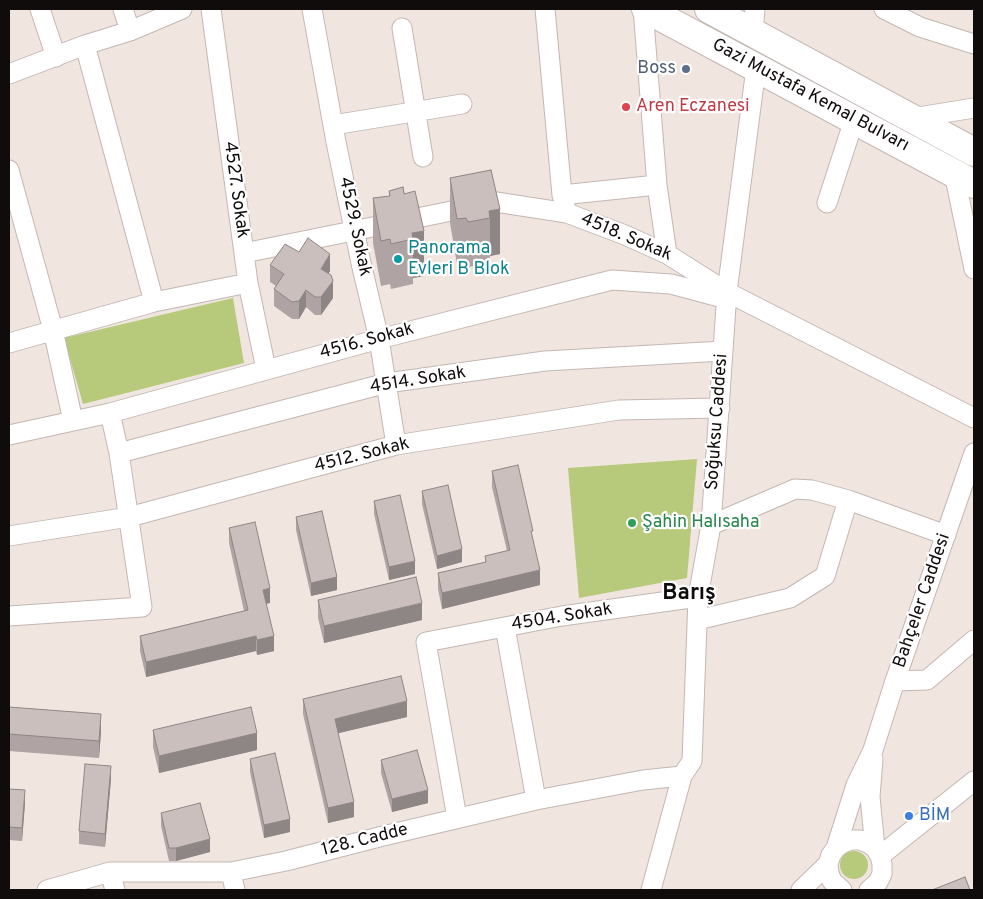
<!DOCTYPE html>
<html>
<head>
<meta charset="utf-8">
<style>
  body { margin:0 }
  #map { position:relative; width:983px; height:899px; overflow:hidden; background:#f1e5e0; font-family:Overpass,sans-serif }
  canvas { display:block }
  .frame { position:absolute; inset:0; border:10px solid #100c0b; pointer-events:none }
</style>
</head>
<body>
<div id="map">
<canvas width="983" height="899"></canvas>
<div class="frame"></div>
</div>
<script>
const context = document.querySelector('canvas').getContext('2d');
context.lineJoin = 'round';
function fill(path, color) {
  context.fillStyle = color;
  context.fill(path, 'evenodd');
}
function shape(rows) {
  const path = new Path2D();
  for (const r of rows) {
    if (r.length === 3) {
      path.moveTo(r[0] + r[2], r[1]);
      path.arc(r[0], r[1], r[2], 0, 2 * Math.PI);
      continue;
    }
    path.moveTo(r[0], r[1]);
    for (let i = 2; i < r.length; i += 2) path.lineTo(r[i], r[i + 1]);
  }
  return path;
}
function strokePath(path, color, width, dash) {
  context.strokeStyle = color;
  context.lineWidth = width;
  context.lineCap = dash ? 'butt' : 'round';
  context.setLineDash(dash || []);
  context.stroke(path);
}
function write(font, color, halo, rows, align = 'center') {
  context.font = font + ' Overpass,sans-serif';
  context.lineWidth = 4.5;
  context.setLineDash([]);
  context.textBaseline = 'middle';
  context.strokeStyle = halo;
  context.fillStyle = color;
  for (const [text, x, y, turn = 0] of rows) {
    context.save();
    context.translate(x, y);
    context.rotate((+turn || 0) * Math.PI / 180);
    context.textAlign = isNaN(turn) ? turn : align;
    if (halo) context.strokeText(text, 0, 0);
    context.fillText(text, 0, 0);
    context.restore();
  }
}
const green = shape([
  [233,298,244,363,83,404,64,338],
  [697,459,687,578,579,598,568,468],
  [854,865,14]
]);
const minor = shape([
  [40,9,56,57],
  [123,9,130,31],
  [211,9,248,283,266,369],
  [312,9,336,142,361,263,379,339,396,445],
  [545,9,562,195,567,213],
  [643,9,657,185,667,254],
  [884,9,920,27,974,44],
  [402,28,423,157],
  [753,33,755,9],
  [85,45,154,302],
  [9,74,85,45,130,31,182,9],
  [912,118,974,108],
  [333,125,462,104],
  [9,170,53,330,73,421],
  [954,173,974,269],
  [562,195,657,185],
  [827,203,854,120],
  [244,253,496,202,567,213,625,235,667,254,727,292,974,418],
  [9,343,154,302,248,283],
  [9,435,110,413,379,339,612,280,671,284,727,299],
  [119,453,387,383,545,361,723,351],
  [711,525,795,489,812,490,848,500,946,535],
  [9,536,129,517,396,445,619,410,720,408],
  [9,616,142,607,119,453,110,413],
  [697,620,790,598,825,576,848,500],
  [505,627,536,800],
  [895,681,927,680,974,640],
  [873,759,870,797,875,848],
  [457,818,426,642,562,616,698,597],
  [836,848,856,785,873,750,895,681,974,453],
  [880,856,974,781],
  [110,872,115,890],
  [231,872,235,890],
  [47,890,110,872,231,872,286,861,383,836,536,800,643,780,682,776],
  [651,890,682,776,692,761,698,597,711,525,727,292,756,68],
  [801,890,828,864],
  [842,890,832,881,829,873,828,864,831,855,836,848,843,843,851,840,860,840,868,843,875,848,880,856,882,864,882,874,878,882,869,890]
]);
const highway = shape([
  [646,9,974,184],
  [709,9,974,152]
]);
const wall = shape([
  [491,170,500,254,490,256,490,263,468,267,466,263,457,264,450,223,450,178],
  [403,187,424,276,413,278,413,284,391,289,390,284,381,286,373,243,373,198,389,196,389,191],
  [270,265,330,271,328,274,333,298,321,315,315,315,306,307,299,319,292,319,274,306,274,289,276,286,270,282],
  [492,471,533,539,540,585,442,609,438,589,438,573,485,562,485,556,507,551,492,487],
  [422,491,462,562,437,569,422,504],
  [374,501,415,574,389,580,374,514],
  [296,517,337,590,311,596,296,530],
  [229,528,270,603,266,604,274,651,257,655,256,651,146,677,140,651,140,636,244,611,229,543],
  [318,600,422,620,324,643,318,618],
  [303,699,407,717,338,733,354,817,328,823,303,714],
  [9,707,101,731,99,758,9,751],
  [153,730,257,750,159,773,153,747],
  [250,759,290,832,264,838,250,772],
  [381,760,428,803,392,812,381,773],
  [111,779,105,847,79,844,79,831],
  [9,789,25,803,22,841,9,840],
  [161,813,210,852,176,861,169,861,161,826]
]);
const shadedWall = shape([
  [500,209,500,254,490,256,490,218,489,211],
  [424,231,424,276,413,278,413,239,412,233],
  [330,254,330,271,321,286,321,269],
  [333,281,333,298,321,315,321,297],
  [306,290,306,307,299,319,299,301],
  [462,549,462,562,437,569,437,556],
  [415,561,415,574,389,580,389,567],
  [540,570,540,585,442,609,442,593],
  [337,577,337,590,311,596,311,583],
  [270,588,270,603,263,604,263,590],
  [422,603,422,620,324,643,324,626],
  [256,636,256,651,146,677,146,662],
  [274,636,274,651,257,655,257,640],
  [407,701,407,717,335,734,335,719],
  [101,714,101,731,99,758,99,741],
  [257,733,257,750,159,773,159,756],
  [111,766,111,779,105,847,105,834],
  [25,790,25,803,22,841,22,828],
  [428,790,428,803,392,812,392,799],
  [354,802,354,817,328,823,328,808],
  [290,819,290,832,264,838,264,825],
  [210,839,210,852,176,861,176,848]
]);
const building = shape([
  [491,170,500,209,489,211,490,218,468,222,466,218,457,219,450,178,491,170],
  [403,187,404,194,415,191,424,231,412,233,413,239,391,244,390,239,381,241,373,198,390,196,389,191,403,187],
  [308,238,330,254,321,269,331,275,333,281,321,297,315,297,306,290,299,301,292,302,274,289,284,274,270,265,285,244,299,252,308,238],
  [518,465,533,531,531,531,540,570,442,593,438,573,486,562,485,556,510,550,492,471,518,465],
  [448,485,462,549,437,556,422,491,448,485],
  [400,495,415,561,389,567,374,501,400,495],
  [322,511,337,577,311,583,296,517,322,511],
  [255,522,270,588,263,590,274,636,257,640,256,636,146,662,140,636,248,610,229,528,255,522],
  [416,577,422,603,324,626,318,600,416,577],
  [401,676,407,701,335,719,354,802,328,808,303,699,401,676],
  [9,707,101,714,99,741,9,734,9,707],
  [251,707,257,733,159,756,153,730,251,707],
  [417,750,428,790,392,799,381,760,417,750],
  [275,753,290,819,264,825,250,759,275,753],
  [85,764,111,766,105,834,79,831,85,764],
  [9,789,25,790,22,828,9,827,9,789],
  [200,803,210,839,176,848,169,848,161,813,200,803],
  [965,877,970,890,932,890,965,877]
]);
const markers = [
  [686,69,5,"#5c6f8a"],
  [626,107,5,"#e0444e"],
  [398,259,5,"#0f9aa8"],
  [632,523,5,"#2e9e5b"],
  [909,816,5,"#3f7fe0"]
];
const serviceNames = [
  ["Boss",676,69]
];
const streetNames = [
  ["Gazi Mustafa Kemal Bulvarı",810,96,28],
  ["4527. Sokak",235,190,82],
  ["4529. Sokak",354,227,78],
  ["4518. Sokak",626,238,23],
  ["4516. Sokak",367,342,-15],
  ["4514. Sokak",418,381,-9],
  ["Soğuksu Caddesi",718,422,-86],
  ["4512. Sokak",362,456,-14],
  ["Bahçeler Caddesi",923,601,-71],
  ["4504. Sokak",562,618,-9],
  ["128. Cadde",365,841,-14]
];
const healthNames = [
  ["Aren Eczanesi",636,107]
];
const cultureNames = [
  ["Panorama",408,249],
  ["Evleri B Blok",408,270]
];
const leisureNames = [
  ["Şahin Halısaha",642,523]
];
const shopNames = [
  ["BİM",919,816]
];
const districtNames = [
  ["Barış",689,595]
];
fill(green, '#b7ca7b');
strokePath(minor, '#c3b7b3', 21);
strokePath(highway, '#c3b7b3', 30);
strokePath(minor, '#fff', 19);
strokePath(highway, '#fff', 28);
fill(wall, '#afa4a3');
fill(shadedWall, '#8e8685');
fill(building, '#cbbfbe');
strokePath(building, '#8e8685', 1);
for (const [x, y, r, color] of markers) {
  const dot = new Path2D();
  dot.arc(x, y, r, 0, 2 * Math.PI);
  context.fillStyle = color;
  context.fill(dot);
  strokePath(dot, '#fff', 2);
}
write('18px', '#4e5e75', '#fff', serviceNames, 'right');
write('18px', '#100c0b', '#fff', streetNames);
write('18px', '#be3a42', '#fff', healthNames, 'left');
write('18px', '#0d838f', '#fff', cultureNames, 'left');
write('18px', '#27864d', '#fff', leisureNames, 'left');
write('18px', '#366cbe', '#fff', shopNames, 'left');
write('bold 22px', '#100c0b', '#fff', districtNames);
</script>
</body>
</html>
